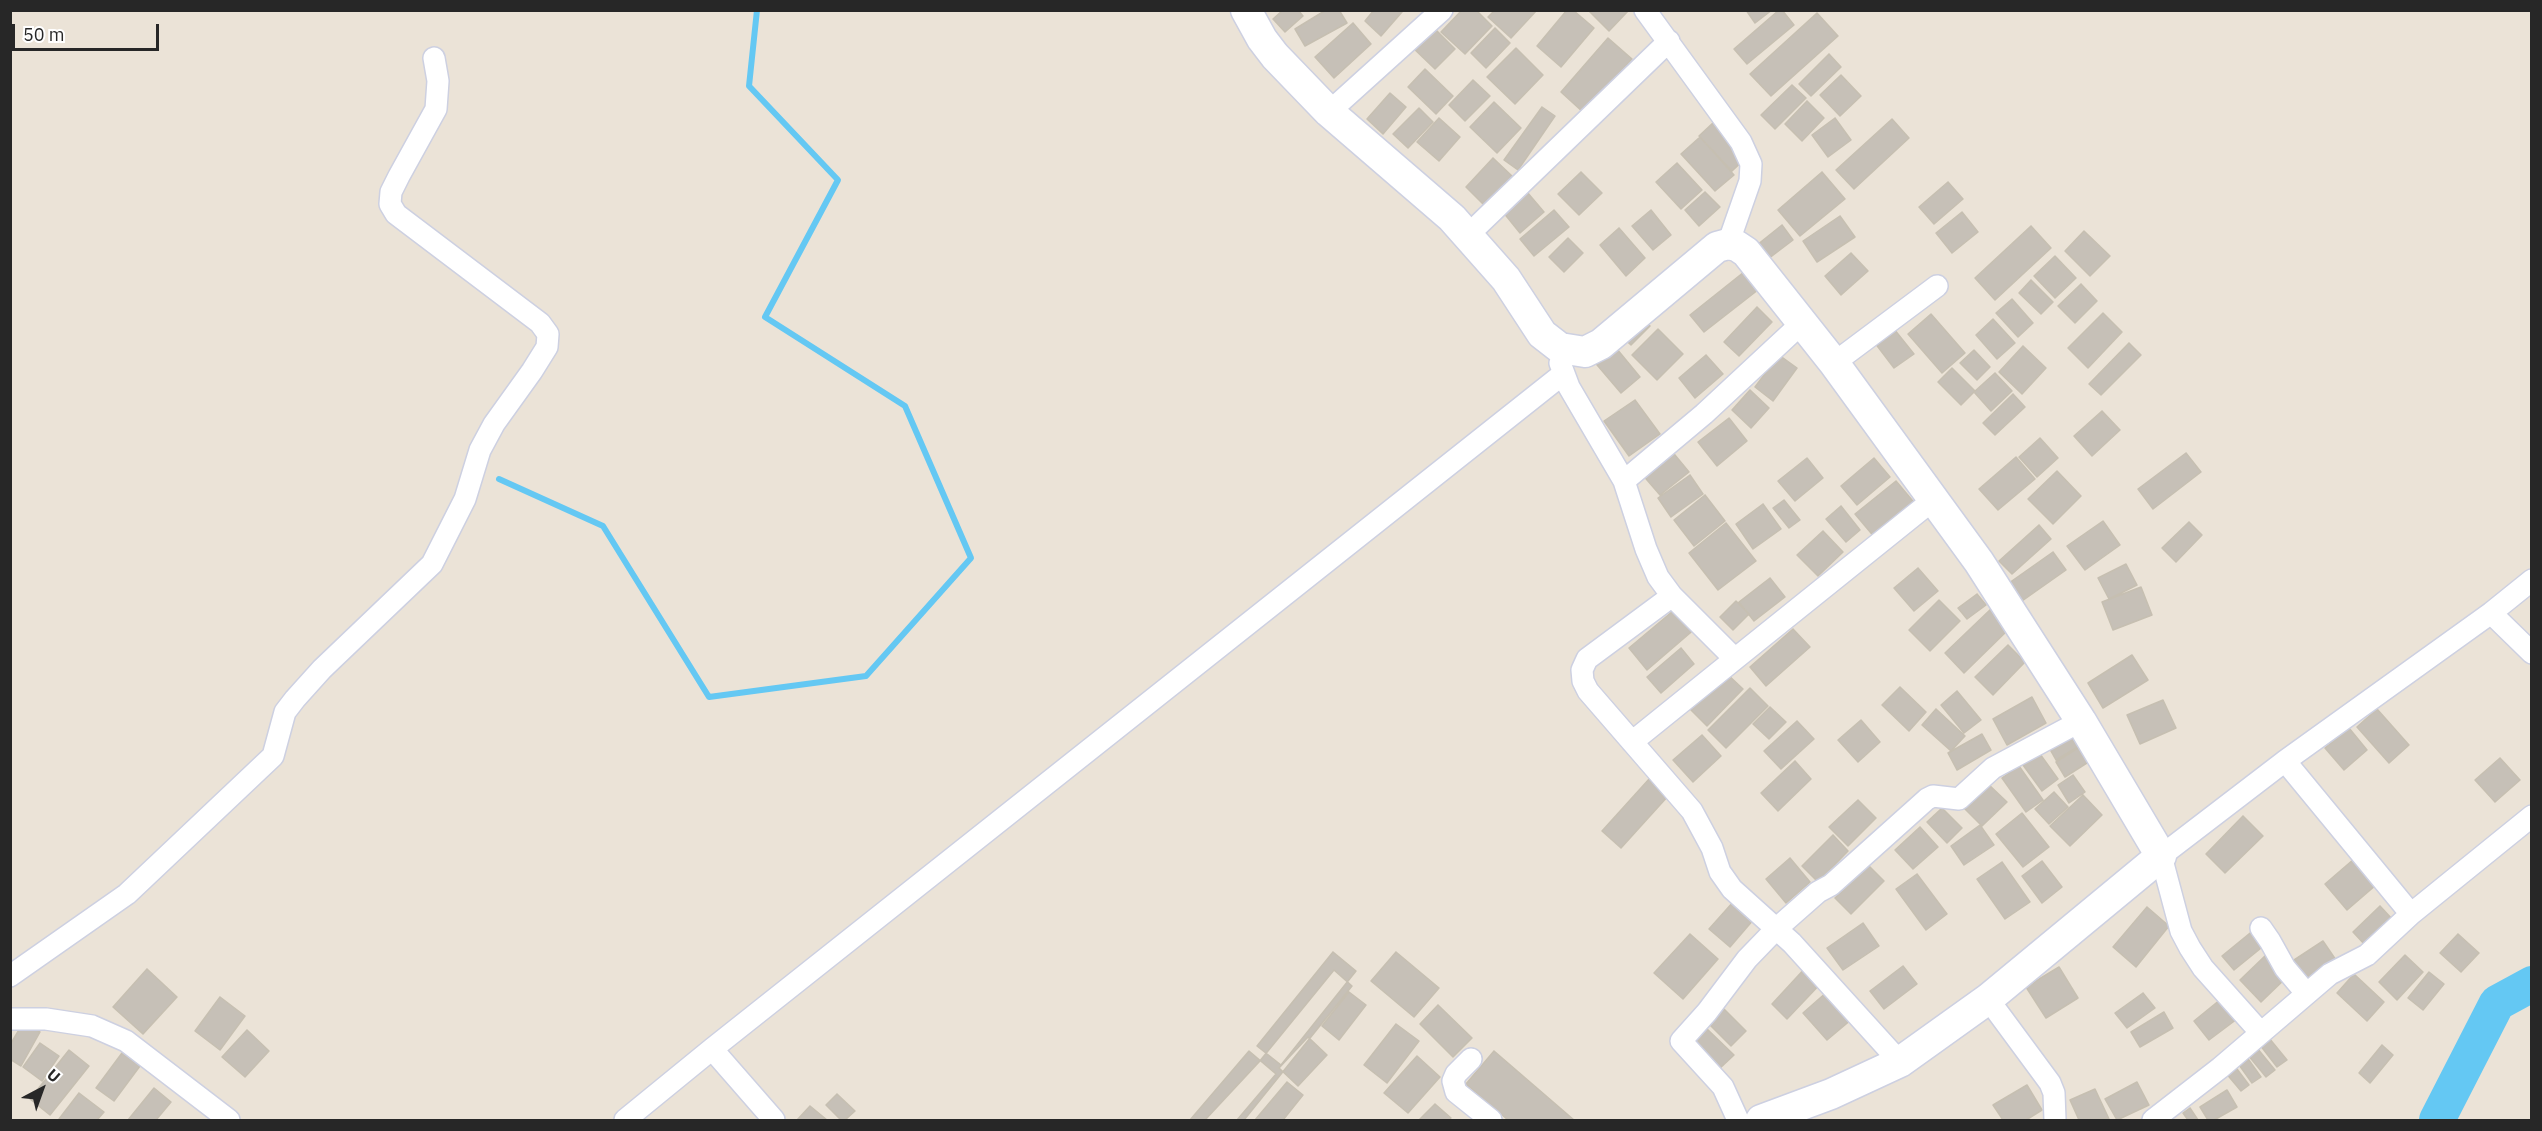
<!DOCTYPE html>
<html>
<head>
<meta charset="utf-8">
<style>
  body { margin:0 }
  #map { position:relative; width:2542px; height:1131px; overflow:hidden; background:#ebe3d7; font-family:"IBM Plex Sans",sans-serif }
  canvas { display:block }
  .frame { position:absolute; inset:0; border:12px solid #272727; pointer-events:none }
  .north { position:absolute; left:12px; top:1059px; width:60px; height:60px; -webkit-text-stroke:4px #fff; paint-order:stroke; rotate:41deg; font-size:16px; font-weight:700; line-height:24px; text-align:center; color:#272727 }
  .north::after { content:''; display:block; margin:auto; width:21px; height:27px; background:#272727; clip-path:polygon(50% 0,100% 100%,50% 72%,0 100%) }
  .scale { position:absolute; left:12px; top:24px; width:147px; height:27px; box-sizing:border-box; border:3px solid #272727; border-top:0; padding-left:8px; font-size:18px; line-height:21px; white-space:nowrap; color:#272727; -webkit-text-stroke:4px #fff; paint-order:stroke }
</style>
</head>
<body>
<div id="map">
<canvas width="2542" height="1131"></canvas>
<div class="frame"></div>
<div class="north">U</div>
<div class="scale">50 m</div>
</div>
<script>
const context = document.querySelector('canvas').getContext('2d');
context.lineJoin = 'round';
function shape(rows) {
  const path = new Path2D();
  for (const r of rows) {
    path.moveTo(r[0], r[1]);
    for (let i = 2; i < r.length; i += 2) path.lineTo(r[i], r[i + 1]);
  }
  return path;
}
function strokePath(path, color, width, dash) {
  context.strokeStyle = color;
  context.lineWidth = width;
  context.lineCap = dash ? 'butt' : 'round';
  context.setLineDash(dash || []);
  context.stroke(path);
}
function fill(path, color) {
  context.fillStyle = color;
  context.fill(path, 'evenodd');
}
const stream = shape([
  [499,479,603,526,709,697,866,676,971,558,905,406,765,317,838,180,749,86,757,10]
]);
const river = shape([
  [2437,1120,2497,1003,2532,984]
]);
const building = shape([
  [1283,10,1298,10,1303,16,1285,32,1273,19,1283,10],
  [1326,10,1339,10,1347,23,1305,46,1295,29,1326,10],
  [1374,10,1400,10,1402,12,1381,36,1365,21,1374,10],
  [1462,10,1476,10,1492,26,1465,54,1441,32,1462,10],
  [1495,10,1537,10,1511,38,1488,17,1495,10],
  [1567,10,1573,10,1594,28,1561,67,1537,46,1567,10],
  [1588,10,1629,10,1609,31,1588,10],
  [1746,10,1772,10,1755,23,1746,10],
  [1779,10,1782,10,1794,25,1747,64,1734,49,1779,10],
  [1817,13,1838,36,1771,96,1750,74,1817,13],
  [1353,23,1371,44,1334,78,1315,57,1353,23],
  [1430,24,1455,49,1435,69,1410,45,1430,24],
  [1495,28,1510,43,1486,68,1471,53,1495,28],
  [1608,38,1632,59,1584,113,1561,92,1608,38],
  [1516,48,1543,75,1515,104,1487,77,1516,48],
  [1829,54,1841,67,1811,96,1799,84,1829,54],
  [1425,69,1453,96,1436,114,1408,87,1425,69],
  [1841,75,1861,96,1840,116,1820,95,1841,75],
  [1473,80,1490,96,1465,121,1449,105,1473,80],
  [1792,85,1806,98,1775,129,1761,115,1792,85],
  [1390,93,1406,107,1383,134,1367,119,1390,93],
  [1807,101,1824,118,1802,141,1785,124,1807,101],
  [1494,102,1521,128,1497,153,1470,127,1494,102],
  [1542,107,1555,116,1518,170,1504,160,1542,107],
  [1419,108,1433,122,1408,148,1393,134,1419,108],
  [1439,118,1460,137,1439,161,1417,142,1439,118],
  [1835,118,1851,140,1828,157,1812,135,1835,118],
  [1892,119,1909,138,1854,189,1836,170,1892,119],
  [1715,121,1747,157,1732,171,1699,136,1715,121],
  [1700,137,1734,175,1715,191,1681,154,1700,137],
  [1493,158,1513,177,1485,206,1466,187,1493,158],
  [1677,163,1702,190,1681,209,1656,182,1677,163],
  [1581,172,1602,193,1579,215,1558,194,1581,172],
  [1822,172,1845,199,1800,236,1778,210,1822,172],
  [1948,182,1963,199,1934,224,1919,207,1948,182],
  [1527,192,1544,212,1520,233,1503,212,1527,192],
  [1705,192,1720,207,1699,226,1685,210,1705,192],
  [1554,210,1569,227,1534,256,1520,239,1554,210],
  [1651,210,1671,235,1653,250,1632,226,1651,210],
  [1962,212,1978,232,1952,253,1936,233,1962,212],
  [1840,216,1855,237,1817,262,1803,241,1840,216],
  [1782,225,1793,240,1768,259,1757,245,1782,225],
  [2031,226,2051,248,1995,300,1975,278,2031,226],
  [1619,228,1645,258,1626,276,1600,245,1619,228],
  [2084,231,2110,256,2090,276,2065,251,2084,231],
  [1568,238,1583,253,1564,272,1549,257,1568,238],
  [1851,253,1868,271,1841,295,1825,276,1851,253],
  [2055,256,2076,278,2055,298,2034,276,2055,256],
  [1749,268,1763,286,1704,332,1690,315,1749,268],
  [2031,280,2053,302,2041,314,2019,293,2031,280],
  [2081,284,2097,301,2075,323,2058,306,2081,284],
  [2012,299,2033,323,2018,337,1996,313,2012,299],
  [1757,307,1772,322,1739,356,1724,342,1757,307],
  [2103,313,2122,332,2088,368,2068,348,2103,313],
  [1638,314,1650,326,1631,345,1619,334,1638,314],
  [1931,314,1965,353,1942,373,1908,334,1931,314],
  [1993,319,2015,343,1997,359,1976,335,1993,319],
  [1658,329,1683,354,1657,380,1632,355,1658,329],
  [1894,329,1914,354,1894,368,1875,343,1894,329],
  [1612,343,1640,377,1621,393,1592,359,1612,343],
  [2129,343,2141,355,2101,395,2089,384,2129,343],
  [2023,346,2046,368,2022,394,1999,372,2023,346],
  [1974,350,1990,367,1977,380,1960,363,1974,350],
  [1706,355,1723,374,1695,398,1679,378,1706,355],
  [1779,355,1797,368,1773,401,1755,387,1779,355],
  [1952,368,1975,391,1961,405,1938,382,1952,368],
  [1995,373,2012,391,1991,411,1974,392,1995,373],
  [1750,390,1769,408,1751,428,1732,410,1750,390],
  [2013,394,2025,407,1995,435,1983,423,2013,394],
  [1635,400,1660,434,1629,456,1604,421,1635,400],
  [2102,411,2120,430,2092,456,2074,436,2102,411],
  [1729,418,1747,441,1717,466,1698,442,1729,418],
  [2040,438,2058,458,2037,477,2019,457,2040,438],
  [1670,449,1689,472,1660,495,1641,473,1670,449],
  [2186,453,2201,472,2153,509,2138,489,2186,453],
  [2016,457,2035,479,1998,510,1979,489,2016,457],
  [1807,458,1823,478,1795,501,1778,481,1807,458],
  [1874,458,1890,477,1857,505,1841,486,1874,458],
  [2057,471,2081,496,2053,524,2028,499,2057,471],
  [1690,475,1703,494,1671,517,1658,498,1690,475],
  [1896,481,1917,506,1876,539,1855,514,1896,481],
  [1705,495,1725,521,1694,546,1674,520,1705,495],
  [1784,500,1800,520,1789,528,1773,508,1784,500],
  [1763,504,1781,529,1753,549,1736,524,1763,504],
  [1841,506,1860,530,1846,542,1826,519,1841,506],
  [2103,521,2120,545,2085,570,2067,546,2103,521],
  [2189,522,2202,535,2176,562,2162,548,2189,522],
  [1726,523,1756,561,1718,590,1689,553,1726,523],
  [2039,525,2051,539,2012,574,1999,561,2039,525],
  [1823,531,1843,552,1818,576,1797,555,1823,531],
  [2053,552,2066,570,2022,601,2009,583,2053,552],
  [2126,564,2137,585,2109,599,2098,578,2126,564],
  [1918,568,1938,591,1914,611,1894,588,1918,568],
  [1770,578,1785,597,1754,621,1739,602,1770,578],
  [2141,587,2152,615,2113,630,2102,602,2141,587],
  [1977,594,1986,605,1967,619,1958,608,1977,594],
  [1939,600,1960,621,1930,651,1909,630,1939,600],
  [1736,601,1749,614,1733,630,1720,617,1736,601],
  [1679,606,1697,627,1647,670,1629,648,1679,606],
  [1993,607,2012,626,1964,673,1945,653,1993,607],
  [1793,629,1810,647,1766,686,1750,667,1793,629],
  [2008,645,2025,662,1993,695,1975,677,2008,645],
  [1681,648,1694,664,1661,693,1647,677,1681,648],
  [2132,655,2148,680,2103,708,2088,683,2132,655],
  [1726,673,1743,689,1707,726,1690,709,1726,673],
  [1900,687,1926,712,1909,731,1882,705,1900,687],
  [1750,688,1768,706,1726,748,1708,730,1750,688],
  [1957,691,1981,720,1964,733,1941,705,1957,691],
  [2032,697,2046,723,2007,745,1993,719,2032,697],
  [2163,700,2176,728,2140,744,2127,715,2163,700],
  [1770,707,1786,722,1769,739,1753,724,1770,707],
  [1936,709,1965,736,1951,751,1922,725,1936,709],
  [2377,709,2409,745,2389,763,2357,727,2377,709],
  [1861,720,1880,742,1858,762,1838,740,1861,720],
  [1797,721,1814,739,1781,769,1764,751,1797,721],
  [2077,726,2086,742,2056,760,2047,744,2077,726],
  [2349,728,2367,750,2344,770,2325,748,2349,728],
  [1982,734,1991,750,1957,770,1948,753,1982,734],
  [1702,735,1721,756,1693,782,1673,760,1702,735],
  [2081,746,2090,761,2065,777,2056,762,2081,746],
  [2040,754,2058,779,2042,791,2023,765,2040,754],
  [2500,758,2520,780,2495,802,2475,780,2500,758],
  [1795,761,1811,779,1778,811,1761,793,1795,761],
  [2019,766,2043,800,2026,812,2002,778,2019,766],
  [2073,775,2085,792,2069,803,2058,785,2073,775],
  [1650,778,1669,795,1621,848,1602,831,1650,778],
  [1987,783,2007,802,1982,826,1963,807,1987,783],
  [2054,792,2068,807,2049,824,2035,809,2054,792],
  [2083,795,2102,815,2070,846,2050,826,2083,795],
  [1858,800,1876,818,1848,846,1829,827,1858,800],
  [1942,808,1962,828,1947,843,1927,822,1942,808],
  [2022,813,2049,847,2023,867,1996,834,2022,813],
  [2243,816,2263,836,2225,873,2206,854,2243,816],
  [1980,825,1994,845,1964,865,1951,846,1980,825],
  [1920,827,1938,847,1913,869,1895,850,1920,827],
  [1833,835,1848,851,1818,882,1802,866,1833,835],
  [1790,858,1810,882,1786,903,1766,879,1790,858],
  [2354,859,2376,885,2347,910,2325,884,2354,859],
  [2042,861,2062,887,2042,903,2022,876,2042,861],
  [2002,862,2030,902,2005,919,1977,879,2002,862],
  [1868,865,1884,881,1851,914,1835,898,1868,865],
  [1917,874,1947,914,1926,930,1896,889,1917,874],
  [1734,901,1754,919,1730,947,1709,929,1734,901],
  [2380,906,2393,920,2366,946,2353,932,2380,906],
  [2147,907,2169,926,2136,967,2113,947,2147,907],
  [1863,923,1879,946,1843,970,1827,948,1863,923],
  [2255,929,2266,944,2234,970,2222,956,2255,929],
  [1690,934,1718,959,1683,999,1654,973,1690,934],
  [2458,934,2479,953,2461,972,2440,953,2458,934],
  [2323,941,2338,963,2305,984,2291,962,2323,941],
  [1333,952,1356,971,1281,1065,1257,1046,1333,952],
  [1396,952,1439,988,1414,1017,1371,981,1396,952],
  [2267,954,2288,976,2261,1002,2240,980,2267,954],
  [2405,955,2423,972,2397,1000,2379,982,2405,955],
  [1808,965,1824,980,1787,1019,1772,1004,1808,965],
  [1903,966,1917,984,1884,1009,1870,991,1903,966],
  [2059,967,2078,998,2046,1018,2026,987,2059,967],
  [147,969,177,997,143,1034,113,1007,147,969],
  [1334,970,1352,986,1244,1120,1205,1120,1259,1062,1334,970],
  [2429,972,2444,984,2423,1010,2408,998,2429,972],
  [2354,974,2384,1002,2367,1021,2337,993,2354,974],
  [1828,991,1852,1019,1827,1040,1803,1013,1828,991],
  [1349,992,1366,1005,1339,1040,1322,1026,1349,992],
  [2143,993,2155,1008,2127,1028,2115,1013,2143,993],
  [220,997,245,1016,220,1050,195,1031,220,997],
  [2221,999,2237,1019,2209,1040,2194,1021,2221,999],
  [1438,1005,1472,1038,1453,1057,1420,1024,1438,1005],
  [1724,1009,1746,1031,1731,1046,1709,1024,1724,1009],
  [2164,1012,2173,1028,2140,1047,2131,1032,2164,1012],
  [23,1023,40,1032,21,1066,10,1059,10,1045,23,1023],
  [1396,1024,1419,1041,1387,1083,1364,1065,1396,1024],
  [1705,1027,1734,1055,1718,1070,1690,1042,1705,1027],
  [247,1030,269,1051,245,1077,222,1057,247,1030],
  [1308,1037,1327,1055,1298,1086,1279,1068,1308,1037],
  [2269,1038,2287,1060,2277,1067,2260,1045,2269,1038],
  [40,1043,59,1056,42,1081,23,1067,40,1043],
  [2382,1045,2393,1055,2370,1083,2359,1073,2382,1045],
  [2257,1048,2275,1070,2266,1077,2248,1055,2257,1048],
  [69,1050,89,1066,50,1115,30,1099,69,1050],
  [1249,1051,1276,1074,1237,1120,1190,1120,1249,1051],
  [1494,1051,1574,1120,1508,1120,1466,1084,1494,1051],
  [122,1053,140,1066,114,1101,96,1088,122,1053],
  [1417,1056,1440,1077,1408,1113,1384,1093,1417,1056],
  [2246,1056,2261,1077,2252,1083,2237,1062,2246,1056],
  [2234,1065,2249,1085,2241,1091,2225,1072,2234,1065],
  [1287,1082,1303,1095,1283,1120,1255,1120,1287,1082],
  [2137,1082,2149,1105,2117,1120,2105,1099,2137,1082],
  [2027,1085,2042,1110,2026,1120,2003,1120,1993,1105,2027,1085],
  [154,1088,171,1102,156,1120,128,1120,154,1088],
  [2095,1089,2109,1119,2079,1120,2070,1100,2095,1089],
  [2227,1090,2237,1107,2214,1120,2208,1120,2200,1107,2227,1090],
  [79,1093,104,1112,97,1120,61,1120,59,1119,79,1093],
  [837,1094,855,1111,845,1120,841,1120,826,1105,837,1094],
  [1435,1104,1451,1118,1448,1120,1419,1120,1435,1104],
  [810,1106,827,1120,797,1120,810,1106],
  [2190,1108,2198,1120,2188,1120,2183,1113,2190,1108]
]);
const street = shape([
  [1645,10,1741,142,1751,164,1750,181,1728,244],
  [1329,112,1442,10],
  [1468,235,1669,41],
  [1560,363,1569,387,1624,481,1646,549,1658,577,1672,596,1587,659,1582,670,1583,681,1588,691,1692,811,1712,848,1720,872,1732,889,1792,943,1900,1062],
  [1834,363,1937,286],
  [1624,481,1704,414,1803,322],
  [2491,613,2532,653],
  [1735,659,1933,500],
  [1632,742,1735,659,1672,596],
  [2285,761,2411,914],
  [2261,928,2270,941,2285,968,2306,993],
  [10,976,127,894,273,756,285,712,295,699,322,669,432,564,465,499,480,450,494,424,532,371,547,347,548,334,540,323,396,214,390,204,391,192,399,176,436,109,438,81,434,58],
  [1988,999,2050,1083,2054,1093,2055,1120],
  [10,1019,46,1019,92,1026,126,1041,229,1120],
  [2261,1033,2203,968,2190,948,2181,931,2161,856,2285,761,2491,613,2532,580],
  [712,1049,774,1120],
  [1471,1059,1456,1074,1453,1081,1456,1092,1491,1120],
  [625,1120,712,1049,1563,374],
  [1738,1120,1723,1087,1681,1041,1707,1012,1747,959,1776,929,1818,892,1831,885,1927,799,1933,796,1959,799,1993,768,2081,721],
  [2153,1120,2220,1068,2330,974,2367,955,2411,914,2532,816]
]);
const secondary = shape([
  [1246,10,1262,39,1275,56,1329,112,1452,218,1506,279,1542,334,1560,348,1585,352,1601,344,1717,247,1728,244,1737,246,1746,252,1834,363,1979,562,2081,721,2161,856,1988,999,1900,1062,1831,1094,1761,1120]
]);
strokePath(stream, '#64c8f3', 6);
strokePath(river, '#64c8f3', 36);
fill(building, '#c6c0b7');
strokePath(building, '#c6bfb1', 1.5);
strokePath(street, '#cdd0e1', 24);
strokePath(secondary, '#cdd0e1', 33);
strokePath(street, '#fff', 21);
strokePath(secondary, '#fff', 30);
</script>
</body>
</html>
